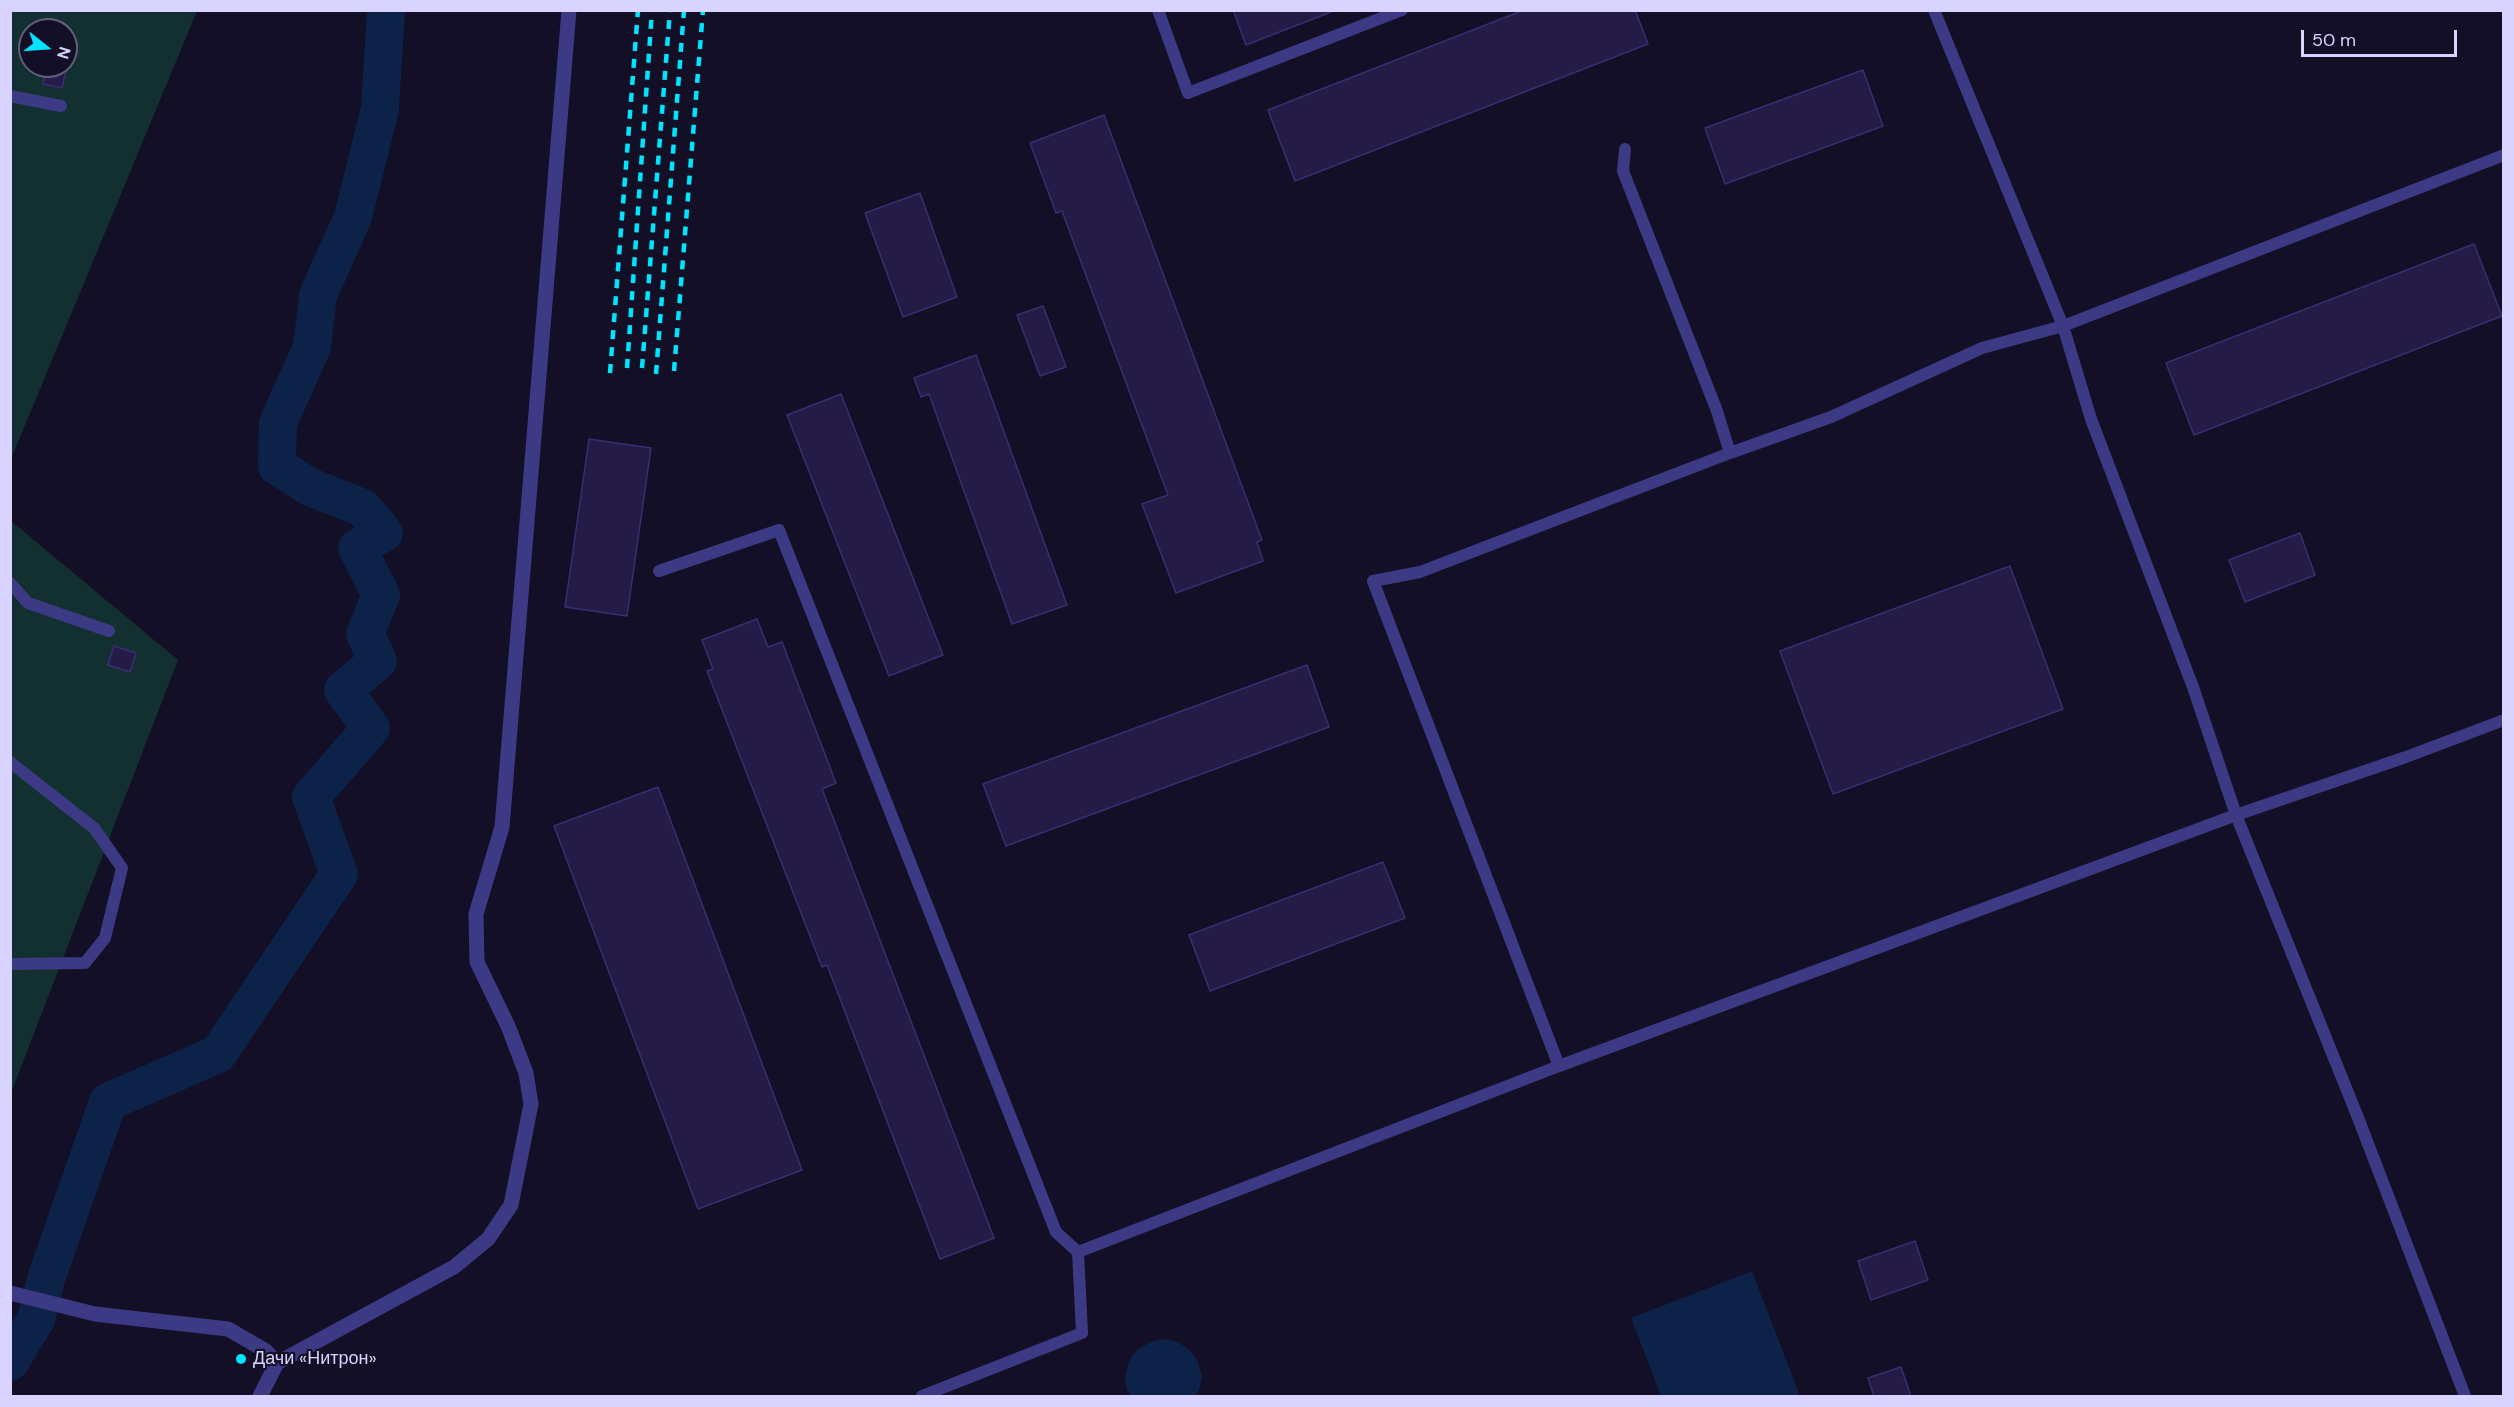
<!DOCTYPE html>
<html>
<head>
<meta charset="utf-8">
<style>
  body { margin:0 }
  #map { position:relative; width:2514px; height:1407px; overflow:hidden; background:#130f26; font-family:"DM Sans",sans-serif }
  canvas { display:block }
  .frame { position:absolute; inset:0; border:12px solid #d9d4ff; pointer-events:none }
  .north { position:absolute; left:18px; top:18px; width:60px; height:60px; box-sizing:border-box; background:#130f26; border:2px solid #625e7d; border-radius:50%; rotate:107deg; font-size:16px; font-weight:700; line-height:24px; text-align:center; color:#d9d4ff }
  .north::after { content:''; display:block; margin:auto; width:21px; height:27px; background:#00e5ff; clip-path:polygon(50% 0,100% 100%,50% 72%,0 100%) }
  .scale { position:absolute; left:2301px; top:30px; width:156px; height:27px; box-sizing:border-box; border:3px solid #d9d4ff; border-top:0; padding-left:8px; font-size:18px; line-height:21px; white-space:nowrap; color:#d9d4ff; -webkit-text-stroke:4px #130f26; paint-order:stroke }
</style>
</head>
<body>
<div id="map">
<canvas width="2514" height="1407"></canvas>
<div class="frame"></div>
<div class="north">N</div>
<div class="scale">50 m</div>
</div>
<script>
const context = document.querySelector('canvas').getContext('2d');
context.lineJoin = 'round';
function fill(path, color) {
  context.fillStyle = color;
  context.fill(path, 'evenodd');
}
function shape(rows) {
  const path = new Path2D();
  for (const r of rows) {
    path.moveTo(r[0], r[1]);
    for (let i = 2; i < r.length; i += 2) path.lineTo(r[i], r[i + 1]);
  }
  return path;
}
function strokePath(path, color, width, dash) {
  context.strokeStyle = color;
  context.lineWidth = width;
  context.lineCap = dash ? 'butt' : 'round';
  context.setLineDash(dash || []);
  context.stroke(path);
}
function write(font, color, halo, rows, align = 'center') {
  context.font = font + ' "DM Sans",sans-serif';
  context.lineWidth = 4.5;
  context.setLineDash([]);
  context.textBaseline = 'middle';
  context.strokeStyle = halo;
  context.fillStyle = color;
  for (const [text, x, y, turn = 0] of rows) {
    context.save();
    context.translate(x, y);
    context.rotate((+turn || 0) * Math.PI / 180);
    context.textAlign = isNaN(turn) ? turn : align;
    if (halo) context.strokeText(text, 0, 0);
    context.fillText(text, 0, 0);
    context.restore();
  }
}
const green = shape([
  [11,11,197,11,11,459],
  [30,30,66,30,66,66,30,66],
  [11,521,178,660,11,1093]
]);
const water = shape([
  [1752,1271,1800,1396,1661,1396,1631,1318],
  [1164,1339,1178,1342,1190,1350,1198,1362,1202,1376,1199,1390,1195,1396,1131,1396,1127,1390,1125,1376,1129,1361,1137,1350,1150,1342]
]);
const river = shape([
  [10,1362,36,1319,46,1279,108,1102,218,1054,339,874,311,797,371,728,343,690,378,661,365,634,381,595,357,548,384,533,363,508,310,487,277,466,278,423,312,347,318,295,353,217,380,109,386,10]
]);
const building = shape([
  [1233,10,1330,10,1331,12,1246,45,1233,10],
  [1524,10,1635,10,1648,44,1295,181,1268,110,1524,10],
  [47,66,66,70,62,88,43,84,47,66],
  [1863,70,1883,126,1725,184,1705,128,1863,70],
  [1104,115,1262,540,1257,542,1263,561,1176,593,1142,504,1168,495,1062,211,1056,213,1030,143,1104,115],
  [920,193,957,297,903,317,865,213,920,193],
  [2474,244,2502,316,2194,435,2166,363,2474,244],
  [1043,306,1066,367,1040,376,1017,315,1043,306],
  [976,355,1067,605,1012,624,929,394,921,397,914,378,976,355],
  [841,394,943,655,889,676,787,415,841,394],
  [589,439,651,448,627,616,565,607,589,439],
  [2300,533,2315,575,2245,602,2229,560,2300,533],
  [2010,566,2063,709,1833,794,1780,651,2010,566],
  [757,619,768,647,782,642,836,783,822,789,994,1238,940,1259,827,965,822,967,707,671,713,669,702,640,757,619],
  [114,646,136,653,130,672,108,665,114,646],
  [1307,665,1329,727,1006,846,983,784,1307,665],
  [658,787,802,1170,698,1209,554,826,658,787],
  [1383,862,1405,918,1210,991,1189,935,1383,862],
  [1915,1241,1928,1280,1871,1300,1858,1261,1915,1241],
  [1901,1367,1911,1396,1874,1396,1868,1378,1901,1367]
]);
const service = shape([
  [1158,10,1188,93,1402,10],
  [1934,10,2063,326,2504,155],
  [10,96,61,106],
  [1625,149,1623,171,1717,411,1730,453],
  [659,571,779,530,1056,1232,1078,1252],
  [10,583,28,603,109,631],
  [10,762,94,828,122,868,105,938,85,963,10,964],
  [922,1396,1082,1333,1078,1252,1559,1066],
  [2465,1396,2357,1115,2236,815,2193,687,2091,419,2063,326,1982,348,1831,417,1730,453,1420,572,1373,581,1559,1066,2236,815,2406,757,2504,720]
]);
const minor = shape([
  [10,1293,95,1314,228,1329,266,1351,277,1363,260,1396],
  [277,1363,454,1267,488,1239,511,1205,531,1104,526,1073,508,1026,477,962,476,914,502,827,569,10]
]);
const rail = shape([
  [627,368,652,10],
  [642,368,670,10],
  [674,371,703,10],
  [610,373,638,10],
  [656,374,684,10]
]);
const markers = [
  [241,1359,6,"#00e5ff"]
];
const poiNames = [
  ["Дачи «Нитрон»",253,1359]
];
fill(green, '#12302f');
fill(water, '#0c2248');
strokePath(river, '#0c2248', 38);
fill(building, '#241b47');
strokePath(building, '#3b2d73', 1.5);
strokePath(service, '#3d3a85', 12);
strokePath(minor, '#3d3a85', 15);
strokePath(rail, '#00e5ff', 4.5, [9, 8]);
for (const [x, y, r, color] of markers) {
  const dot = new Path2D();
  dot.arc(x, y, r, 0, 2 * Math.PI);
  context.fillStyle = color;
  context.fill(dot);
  strokePath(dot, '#130f26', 2);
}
write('18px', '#d9d4ff', '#130f26', poiNames, 'left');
</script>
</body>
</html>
